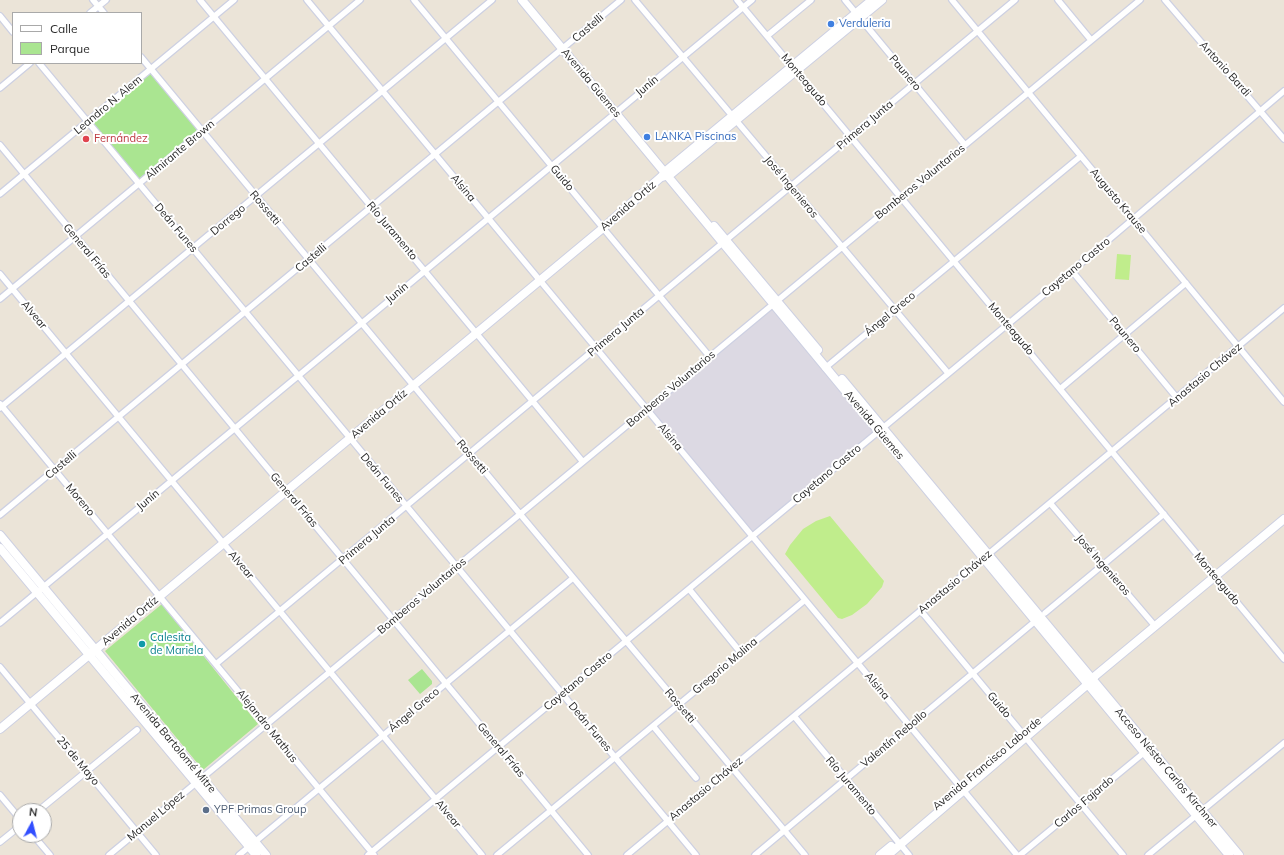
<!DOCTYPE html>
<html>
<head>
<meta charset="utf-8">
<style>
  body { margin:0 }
  #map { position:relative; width:1284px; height:855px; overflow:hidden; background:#ebe4d8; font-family:Mulish,sans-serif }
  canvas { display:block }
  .legend { position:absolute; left:12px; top:12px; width:130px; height:52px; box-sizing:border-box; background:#fff; border:1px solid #a9a9a9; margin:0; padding:5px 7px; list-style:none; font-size:12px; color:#282828 }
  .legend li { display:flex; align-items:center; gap:8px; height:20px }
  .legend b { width:20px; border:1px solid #a9a9a9 }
  .north { position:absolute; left:12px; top:803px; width:40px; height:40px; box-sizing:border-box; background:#fff; border:1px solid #a9a9a9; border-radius:50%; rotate:7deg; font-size:11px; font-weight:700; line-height:16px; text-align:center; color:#282828 }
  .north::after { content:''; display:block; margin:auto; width:14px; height:18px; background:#314eff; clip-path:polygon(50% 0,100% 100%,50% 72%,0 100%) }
</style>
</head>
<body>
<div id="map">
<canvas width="1284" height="855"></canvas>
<ul class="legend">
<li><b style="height:5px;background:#fff"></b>Calle</li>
<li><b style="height:11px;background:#aae591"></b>Parque</li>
</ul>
<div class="north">N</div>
</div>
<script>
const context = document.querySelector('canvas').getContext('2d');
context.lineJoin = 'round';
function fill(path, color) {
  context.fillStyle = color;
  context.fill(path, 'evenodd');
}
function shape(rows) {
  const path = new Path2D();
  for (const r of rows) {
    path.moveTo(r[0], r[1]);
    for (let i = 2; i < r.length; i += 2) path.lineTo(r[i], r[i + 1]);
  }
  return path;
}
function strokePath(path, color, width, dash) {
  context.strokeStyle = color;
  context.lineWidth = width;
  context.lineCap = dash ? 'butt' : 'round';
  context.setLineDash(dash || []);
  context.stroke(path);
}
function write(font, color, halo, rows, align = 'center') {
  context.font = font + ' Mulish,sans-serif';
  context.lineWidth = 4;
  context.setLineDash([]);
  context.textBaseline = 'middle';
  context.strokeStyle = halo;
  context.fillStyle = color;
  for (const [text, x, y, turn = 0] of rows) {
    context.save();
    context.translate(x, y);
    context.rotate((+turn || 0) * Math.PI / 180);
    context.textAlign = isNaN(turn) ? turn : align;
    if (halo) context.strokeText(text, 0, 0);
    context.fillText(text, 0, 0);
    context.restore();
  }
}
const industrial = shape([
  [772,309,875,431,752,534,650,410]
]);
const green = shape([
  [149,72,199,132,139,183,89,121],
  [162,604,258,724,203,770,105,651],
  [422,669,432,681,432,684,420,694,408,680]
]);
const pitch = shape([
  [1117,254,1131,255,1129,280,1115,279],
  [830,516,884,581,882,587,867,604,852,615,842,619,838,618,785,554,790,545,803,529,816,521]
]);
const street = shape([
  [93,0,104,13],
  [200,0,583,462],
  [307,0,1017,855],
  [414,0,710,357],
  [635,0,948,373],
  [737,0,1284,659],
  [845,0,965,145],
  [952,0,1284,402],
  [1058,0,1091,40],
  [1165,0,1284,139],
  [90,13,106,0],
  [0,16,13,32],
  [767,36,811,0],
  [141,57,520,514,805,855],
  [39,63,696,855],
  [0,88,30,63],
  [0,145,588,855],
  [0,194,234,0],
  [1072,271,1177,398],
  [0,274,482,855],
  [0,299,360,0],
  [825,368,1081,156],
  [1060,389,1186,283],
  [0,404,374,855],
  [0,408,492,0],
  [1050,503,1155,626],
  [0,515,621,0],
  [689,589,741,653],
  [921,611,1123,855],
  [1045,613,1164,514],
  [0,623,752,0],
  [216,664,1015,0],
  [0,667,156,855],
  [794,716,909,855],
  [653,726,696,778],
  [0,795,20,819],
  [38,811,137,730],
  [33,835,50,855],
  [0,842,20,826],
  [109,855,1140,0],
  [239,855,573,578],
  [368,855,1072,271,1284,91],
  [497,855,805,600],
  [627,855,1284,308],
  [755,855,1033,623],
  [1020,855,1146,751],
  [1148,855,1284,743]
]);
const secondary = shape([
  [522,0,1229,855],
  [662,177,671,174,882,0],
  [714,226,818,350],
  [842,379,1239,855],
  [0,535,266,855],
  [0,548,256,855],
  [0,729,603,228,661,177,667,170,872,0],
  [880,855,891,846],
  [888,855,1088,684,1095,676,1284,519]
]);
const markers = [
  [831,24,4,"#3f7fe0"],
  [647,137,4,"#3f7fe0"],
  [86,139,4,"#e0444e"],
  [142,644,4,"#0f9aa8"],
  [206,810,4,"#5c6f8a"]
];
const shopNames = [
  ["Verduleria",839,24],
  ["LANKA Piscinas",655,137]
];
const streetNames = [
  ["Castelli",588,28,-40],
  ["Antonio Bardi",1225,69,48],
  ["Paunero",905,73,50],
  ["Monteagudo",804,80,50],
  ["Avenida Güemes",591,83,50],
  ["Junín",647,86,-40],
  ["Leandro N. Alem",108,105,-40],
  ["Primera Junta",865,125,-40],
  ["Almirante Brown",180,150,-40],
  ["Guido",562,178,50],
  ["Bomberos Voluntarios",920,182,-39],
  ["José Ingenieros",791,187,50],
  ["Alsina",463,188,50],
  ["Augusto Krause",1118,201,50],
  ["Avenida Ortíz",628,206,-41],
  ["Rossetti",265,208,50],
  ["Dorrego",228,220,-40],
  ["Deán Funes",176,228,50],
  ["Río Juramento",392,231,50],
  ["General Frías",87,251,50],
  ["Castelli",311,258,-40],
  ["Cayetano Castro",1076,267,-40],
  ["Junín",397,293,-40],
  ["Ángel Greco",890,314,-40],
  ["Alvear",34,315,50],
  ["Monteagudo",1011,329,50],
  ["Primera Junta",616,332,-40],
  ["Paunero",1125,335,50],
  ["Anastasio Chávez",1205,375,-40],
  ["Bomberos Voluntarios",671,389,-40],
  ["Avenida Ortíz",379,414,-40],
  ["Avenida Güemes",874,425,50],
  ["Alsina",670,437,50],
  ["Rossetti",472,457,50],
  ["Castelli",61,465,-40],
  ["Cayetano Castro",827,474,-40],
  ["Deán Funes",382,478,50],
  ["Moreno",80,500,50],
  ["Junín",148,500,-40],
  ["General Frías",294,500,50],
  ["Primera Junta",367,540,-40],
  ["Alvear",241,565,50],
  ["José Ingenieros",1103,565,49],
  ["Monteagudo",1217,579,50],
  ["Anastasio Chávez",955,582,-40],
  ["Bomberos Voluntarios",422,596,-40],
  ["Avenida Ortíz",130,621,-40],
  ["Gregorio Molina",725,666,-40],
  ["Cayetano Castro",578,681,-40],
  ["Alsina",877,686,50],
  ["Guido",999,705,50],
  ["Rossetti",680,706,50],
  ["Ángel Greco",414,710,-40],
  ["Alejandro Mathus",267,726,51],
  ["Deán Funes",590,727,50],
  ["Valentín Rebollo",894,739,-40],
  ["Avenida Bartolomé Mitre",173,743,50],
  ["General Frías",501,750,50],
  ["25 de Mayo",78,761,50],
  ["Avenida Francisco Laborde",987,764,-40],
  ["Acceso Néstor Carlos Kirchner",1166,768,50],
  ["Río Juramento",851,786,50],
  ["Anastasio Chávez",706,789,-40],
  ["Carlos Fajardo",1084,802,-40],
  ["Alvear",448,814,50],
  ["Manuel López",156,816,-40]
];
const healthNames = [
  ["Fernández",94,139]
];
const cultureNames = [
  ["Calesita",150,638],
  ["de Mariela",150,651]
];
const serviceNames = [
  ["YPF Primas Group",214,810]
];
fill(industrial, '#dcd9e3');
fill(green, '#aae591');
fill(pitch, '#c0ed8c');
strokePath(street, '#cdd0e2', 8);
strokePath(secondary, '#cdd0e2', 10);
strokePath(street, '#fff', 5.5);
strokePath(secondary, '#fff', 8);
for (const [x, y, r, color] of markers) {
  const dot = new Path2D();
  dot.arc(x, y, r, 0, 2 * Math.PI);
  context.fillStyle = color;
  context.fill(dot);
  strokePath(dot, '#fff', 1.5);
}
write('11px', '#366cbe', '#fff', shopNames, 'left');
write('11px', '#282828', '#fff', streetNames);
write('11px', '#be3a42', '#fff', healthNames, 'left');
write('11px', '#0d838f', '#fff', cultureNames, 'left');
write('11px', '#4e5e75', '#fff', serviceNames, 'left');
</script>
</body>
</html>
